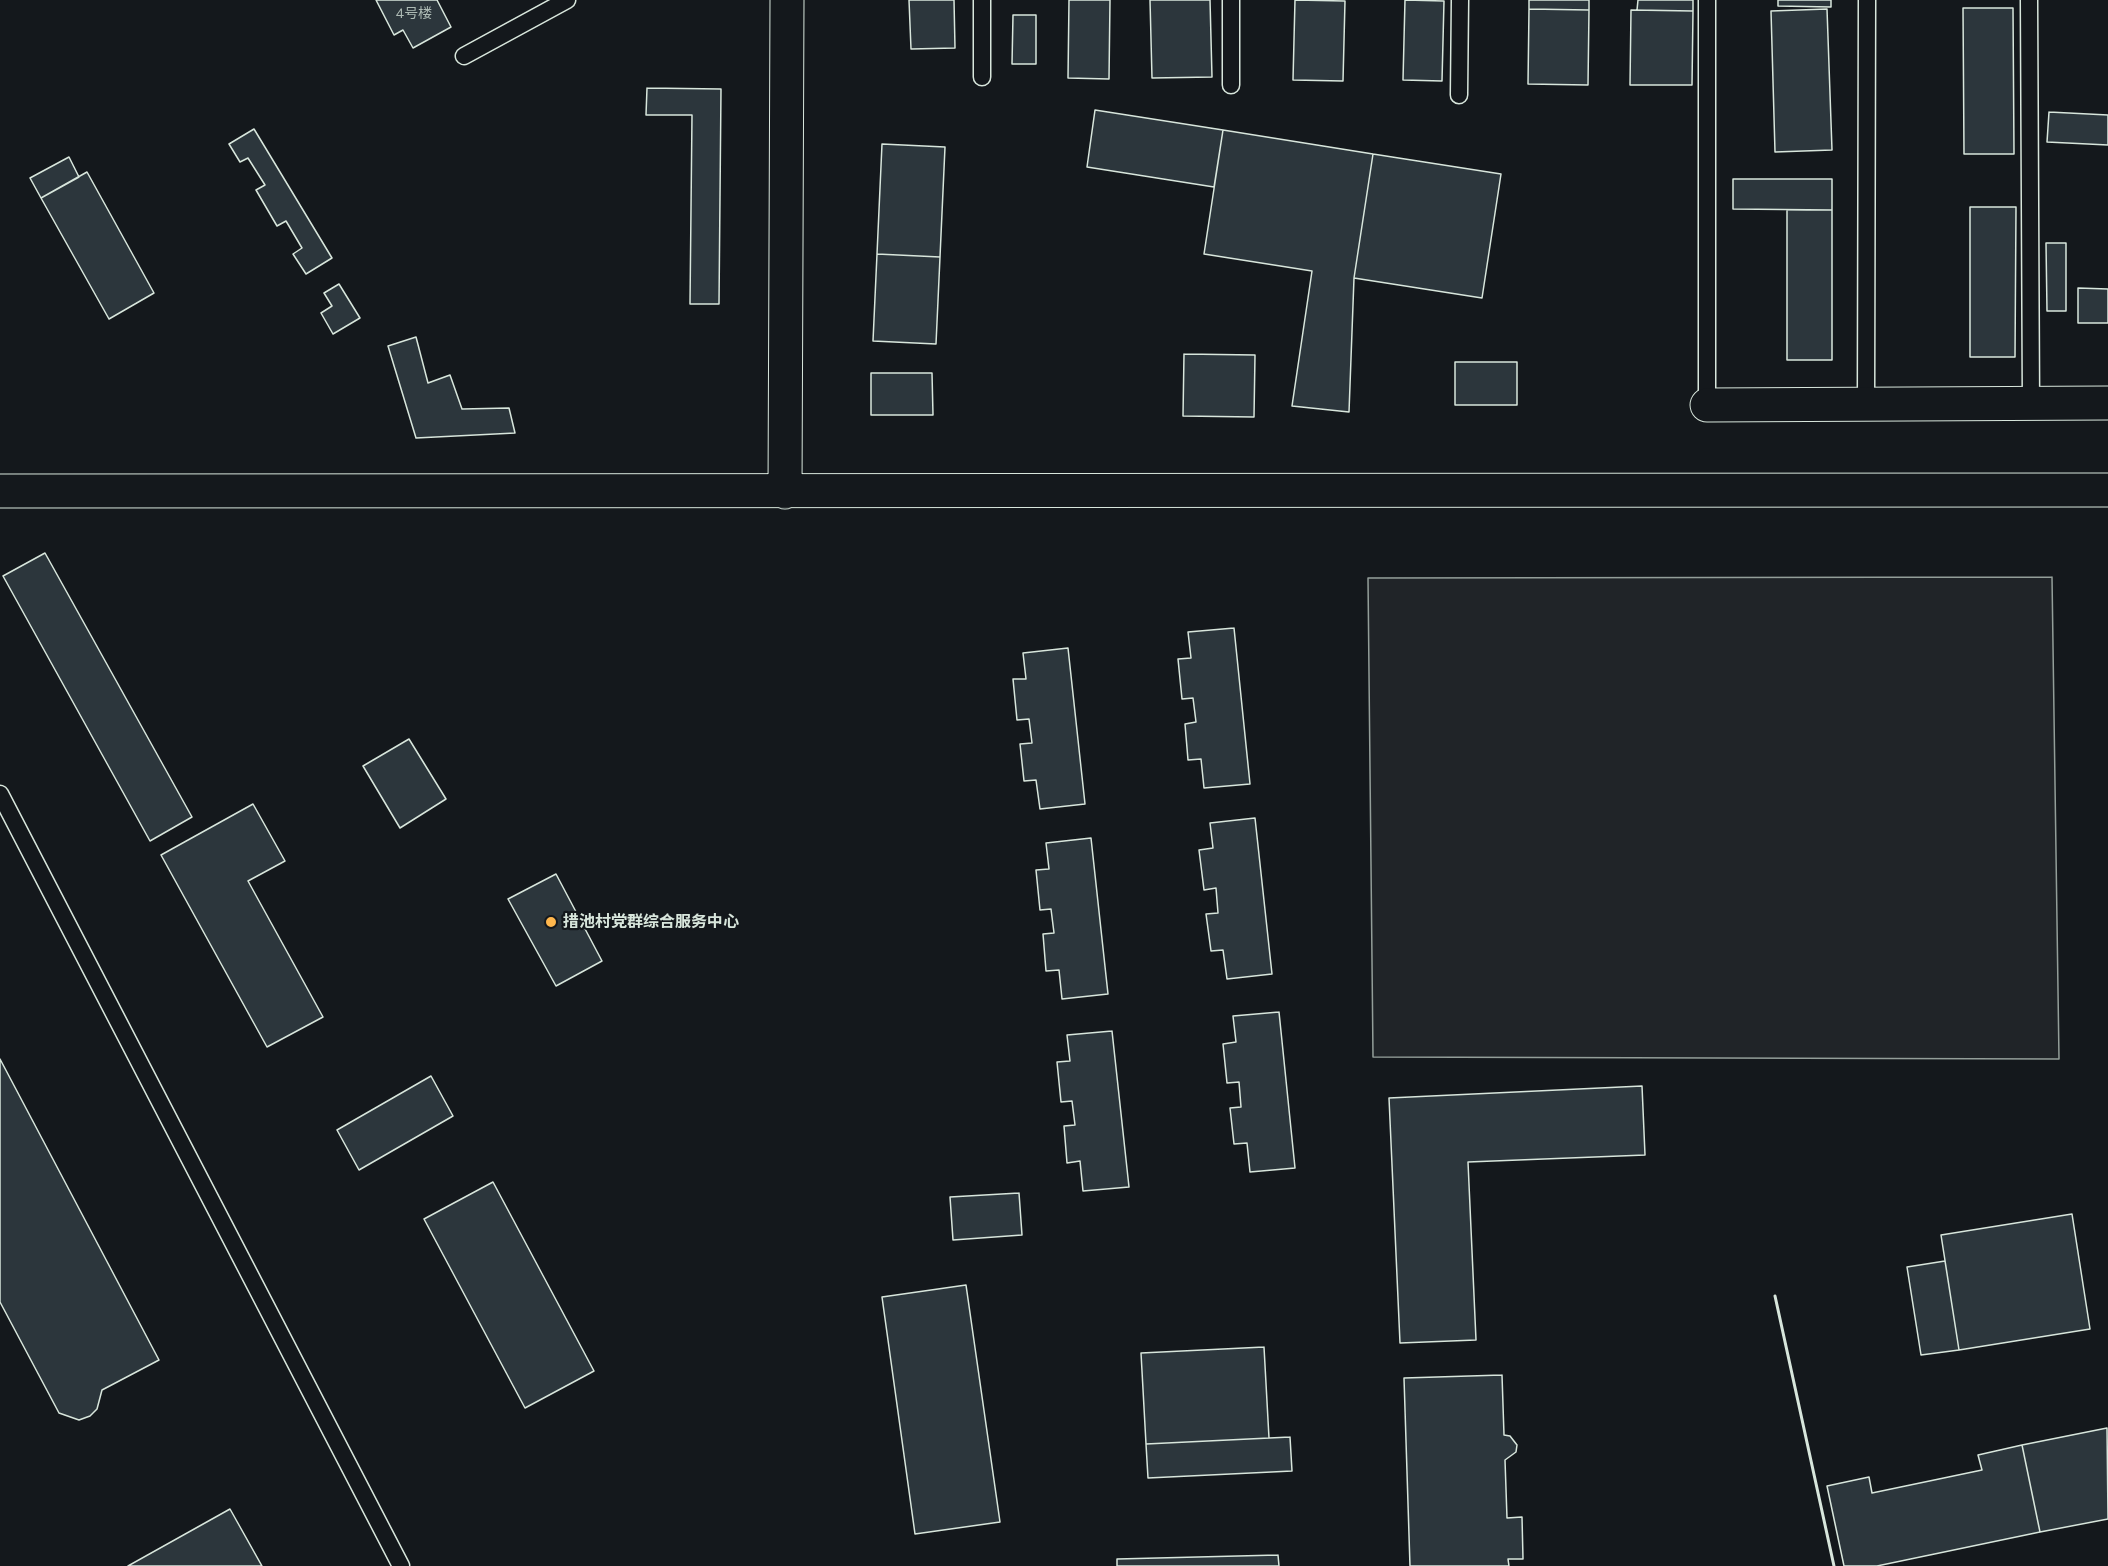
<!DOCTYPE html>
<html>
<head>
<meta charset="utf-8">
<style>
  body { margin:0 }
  canvas { display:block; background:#14181c }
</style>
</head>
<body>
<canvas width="2108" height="1566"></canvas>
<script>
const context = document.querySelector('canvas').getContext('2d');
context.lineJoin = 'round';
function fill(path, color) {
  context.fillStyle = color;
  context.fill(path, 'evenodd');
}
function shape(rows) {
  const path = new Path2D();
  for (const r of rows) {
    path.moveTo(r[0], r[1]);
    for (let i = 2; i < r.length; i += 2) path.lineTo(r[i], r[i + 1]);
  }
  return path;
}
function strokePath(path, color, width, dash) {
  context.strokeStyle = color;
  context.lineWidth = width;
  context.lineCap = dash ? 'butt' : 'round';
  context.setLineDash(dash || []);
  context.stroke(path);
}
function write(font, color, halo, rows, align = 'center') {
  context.font = font + ' Commissioner,"Noto Sans SC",sans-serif';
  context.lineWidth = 4.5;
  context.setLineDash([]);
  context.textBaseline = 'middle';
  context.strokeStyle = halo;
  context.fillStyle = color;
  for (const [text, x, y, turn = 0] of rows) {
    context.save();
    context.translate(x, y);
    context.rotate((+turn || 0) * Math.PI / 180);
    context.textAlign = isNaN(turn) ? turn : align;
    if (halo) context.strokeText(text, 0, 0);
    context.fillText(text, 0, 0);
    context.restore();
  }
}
const green = shape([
  [2052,577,2059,1059,1373,1057,1368,578,2052,577]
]);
const building = shape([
  [376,0,437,0,451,27,413,48,403,30,394,35,376,0],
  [909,0,954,0,955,48,911,49,909,0],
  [1069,0,1110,0,1109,79,1068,78,1069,0],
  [1150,0,1210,0,1212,77,1152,78,1150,0],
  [1295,0,1345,1,1343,81,1293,80,1295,0],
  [1405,0,1444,1,1442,81,1403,80,1405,0],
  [1529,0,1589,0,1589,10,1529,9,1529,0],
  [1638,0,1693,0,1693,11,1637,10,1638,0],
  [1778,0,1831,0,1831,7,1778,6,1778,0],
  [1963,8,2013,8,2014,154,1964,154,1963,8],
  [1529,9,1589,10,1588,85,1528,84,1529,9],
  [1827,9,1832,150,1775,152,1771,11,1827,9],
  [1631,10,1693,11,1692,85,1630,85,1631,10],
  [1013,15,1036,15,1036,64,1012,64,1013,15],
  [647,88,721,89,719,304,690,304,692,115,646,115,647,88],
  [1095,110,1223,130,1214,187,1087,167,1095,110],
  [2049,112,2108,115,2108,145,2047,142,2049,112],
  [254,129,332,258,306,274,293,254,302,248,286,221,277,226,256,190,265,185,248,158,240,162,229,144,254,129],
  [1223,130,1373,154,1354,278,1349,412,1292,406,1312,271,1204,254,1223,130],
  [882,144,945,147,940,257,877,254,882,144],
  [1373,154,1501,174,1482,298,1354,278,1373,154],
  [69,157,79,177,41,198,30,178,69,157],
  [87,172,154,293,109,319,41,198,87,172],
  [1733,179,1832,179,1832,210,1733,209,1733,179],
  [1970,207,2016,207,2015,357,1970,357,1970,207],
  [1787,210,1832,210,1832,360,1787,360,1787,210],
  [2046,243,2066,243,2066,311,2047,311,2046,243],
  [877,254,940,257,936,344,873,341,877,254],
  [339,284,360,318,333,334,321,313,332,306,324,293,339,284],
  [2078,288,2108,289,2108,323,2078,323,2078,288],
  [416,337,428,383,450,375,462,409,509,408,515,433,416,438,388,346,416,337],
  [1184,354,1255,355,1254,417,1183,416,1184,354],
  [1455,362,1517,362,1517,405,1455,405,1455,362],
  [871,373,932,373,933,415,871,415,871,373],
  [45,553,192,817,150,841,3,576,45,553],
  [1234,628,1250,784,1204,788,1201,759,1188,760,1185,724,1196,722,1193,698,1182,699,1178,659,1191,658,1188,632,1234,628],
  [1068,648,1085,804,1040,809,1036,780,1024,781,1020,744,1032,743,1029,719,1017,720,1013,679,1026,679,1023,653,1068,648],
  [409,739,446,799,400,828,363,766,409,739],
  [253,804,285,861,248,881,323,1017,267,1047,161,855,253,804],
  [1255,818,1272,974,1227,979,1223,950,1211,951,1206,914,1218,913,1216,888,1204,890,1199,850,1213,848,1210,823,1255,818],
  [1091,838,1108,994,1062,999,1059,970,1046,971,1043,934,1054,933,1051,909,1040,910,1036,870,1049,869,1046,843,1091,838],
  [556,874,602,961,556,986,508,899,556,874],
  [1279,1012,1295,1168,1250,1172,1247,1143,1234,1144,1230,1108,1241,1107,1239,1082,1227,1083,1223,1044,1236,1042,1233,1016,1279,1012],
  [1112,1031,1129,1187,1083,1191,1080,1161,1067,1163,1064,1126,1075,1125,1072,1101,1061,1102,1057,1062,1070,1061,1067,1035,1112,1031],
  [0,1059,159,1360,102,1390,97,1409,90,1416,79,1420,59,1413,0,1302,0,1059],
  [431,1076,453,1116,359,1170,337,1130,431,1076],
  [1642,1086,1645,1155,1468,1162,1476,1340,1400,1343,1389,1098,1642,1086],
  [493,1182,594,1371,525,1408,424,1219,493,1182],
  [1019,1193,1022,1235,953,1240,950,1197,1019,1193],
  [2072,1214,2090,1329,1959,1350,1941,1235,2072,1214],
  [1945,1261,1959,1350,1921,1355,1907,1267,1945,1261],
  [966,1285,1000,1522,915,1534,882,1297,966,1285],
  [1264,1347,1269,1438,1146,1444,1141,1353,1264,1347],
  [1502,1375,1504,1435,1510,1436,1517,1445,1516,1452,1505,1460,1507,1518,1522,1517,1523,1559,1508,1559,1509,1566,1410,1566,1404,1378,1502,1375],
  [2107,1428,2108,1519,2040,1532,2022,1445,2107,1428],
  [1290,1437,1292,1471,1148,1478,1146,1444,1290,1437],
  [2022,1445,2040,1532,1877,1566,1844,1566,1827,1486,1869,1477,1872,1493,1982,1470,1978,1455,2022,1445],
  [230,1509,262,1566,128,1566,230,1509],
  [1278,1555,1279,1566,1117,1566,1117,1559,1278,1555]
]);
const lane = shape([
  [982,0,982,77],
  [1231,0,1231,85],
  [1707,0,1707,405],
  [2029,0,2031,404],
  [464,56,567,0],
  [1459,95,1460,0],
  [1866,402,1867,0],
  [0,794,401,1566]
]);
const street = shape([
  [1707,405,2108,403]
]);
const secondary = shape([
  [0,491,2108,490],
  [785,492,787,0]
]);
const wall = shape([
  [1775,1296,1834,1566]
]);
const markers = [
  [551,922,6,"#ffb74d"]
];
const numberNames = [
  ["4号楼",414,13]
];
const poiNames = [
  ["措池村党群综合服务中心",563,922]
];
fill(green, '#202428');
strokePath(green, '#939e99', 1.5);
fill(building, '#2c363c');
strokePath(building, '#d8e6dc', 1.5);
strokePath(lane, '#d8e6dc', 19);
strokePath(street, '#d8e6dc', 35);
strokePath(secondary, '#d8e6dc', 35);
strokePath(lane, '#14181c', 16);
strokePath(street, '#14181c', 33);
strokePath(secondary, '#14181c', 33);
strokePath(wall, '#d8e6dc', 3);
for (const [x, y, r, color] of markers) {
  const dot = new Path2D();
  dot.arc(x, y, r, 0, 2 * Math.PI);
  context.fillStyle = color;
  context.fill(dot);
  strokePath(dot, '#14181c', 2);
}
write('14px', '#adbab4', null, numberNames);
write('bold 16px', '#d8e6dc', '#14181c', poiNames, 'left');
</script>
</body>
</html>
